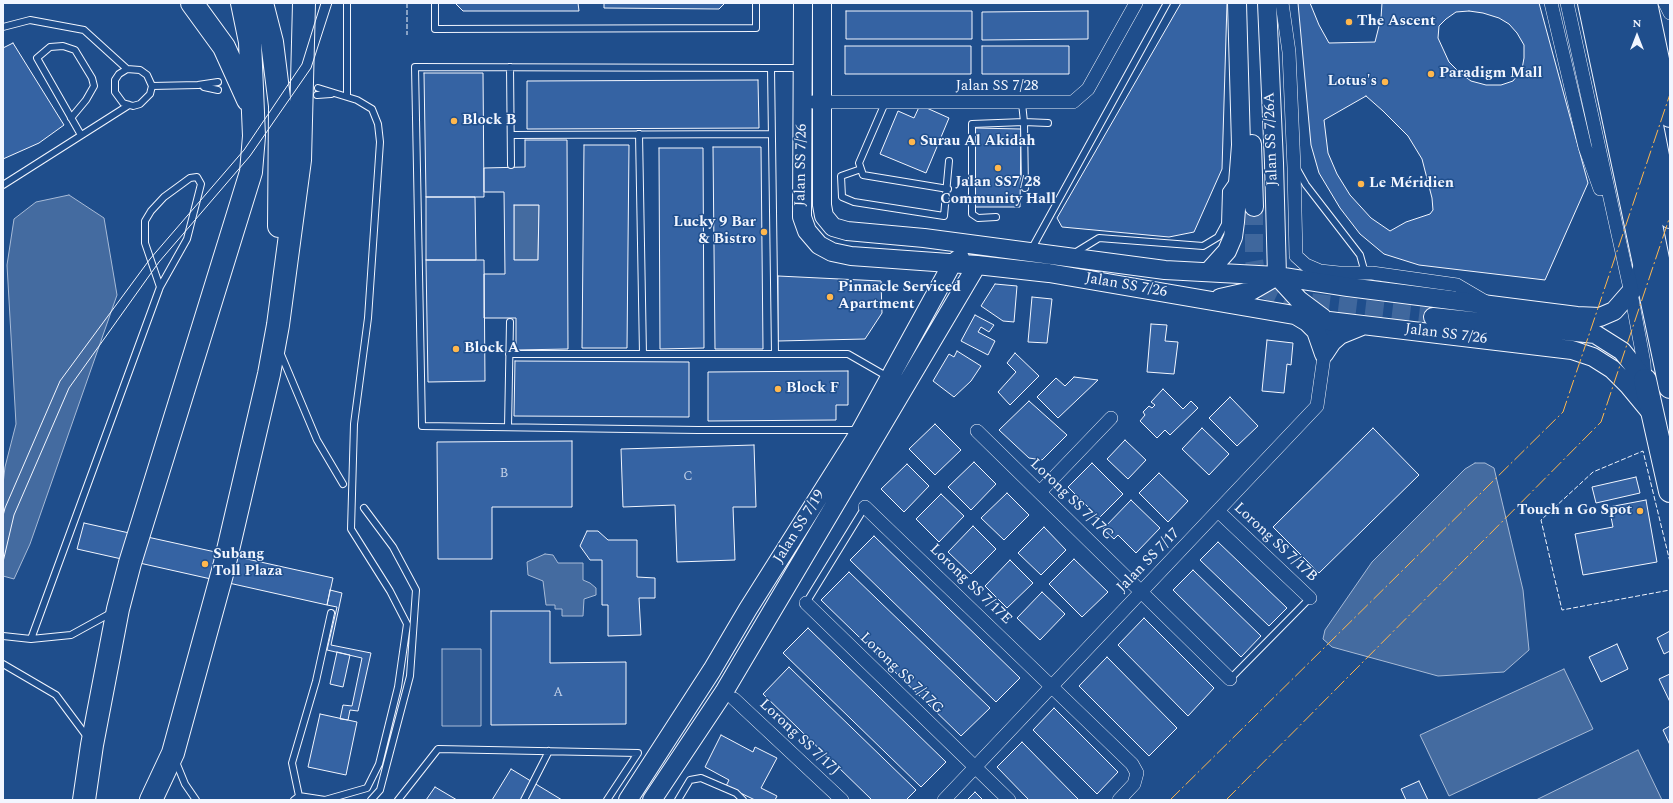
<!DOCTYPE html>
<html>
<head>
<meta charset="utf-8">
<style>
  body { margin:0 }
  #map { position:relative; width:1673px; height:803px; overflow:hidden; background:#1f4e8c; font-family:Spectral,serif }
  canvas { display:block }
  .frame { position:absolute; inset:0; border:4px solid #f2f6ff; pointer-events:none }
  .north { position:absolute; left:1617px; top:16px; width:40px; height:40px; -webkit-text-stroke:3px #1f4e8c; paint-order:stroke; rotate:0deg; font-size:11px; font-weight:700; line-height:16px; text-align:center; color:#f2f6ff }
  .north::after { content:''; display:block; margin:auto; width:14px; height:18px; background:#f2f6ff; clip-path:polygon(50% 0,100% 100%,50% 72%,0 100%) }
</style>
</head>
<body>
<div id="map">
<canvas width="1673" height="803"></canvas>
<div class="frame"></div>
<div class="north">N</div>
</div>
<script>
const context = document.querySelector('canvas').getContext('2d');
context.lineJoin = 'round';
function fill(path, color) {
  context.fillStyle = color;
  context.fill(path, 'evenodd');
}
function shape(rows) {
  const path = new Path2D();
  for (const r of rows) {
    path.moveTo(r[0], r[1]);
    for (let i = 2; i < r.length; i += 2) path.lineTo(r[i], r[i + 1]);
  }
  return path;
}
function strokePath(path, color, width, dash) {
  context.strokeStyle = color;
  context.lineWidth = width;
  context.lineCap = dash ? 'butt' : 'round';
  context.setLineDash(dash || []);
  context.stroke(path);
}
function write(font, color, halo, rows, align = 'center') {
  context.font = font + ' Spectral,serif';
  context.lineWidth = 3;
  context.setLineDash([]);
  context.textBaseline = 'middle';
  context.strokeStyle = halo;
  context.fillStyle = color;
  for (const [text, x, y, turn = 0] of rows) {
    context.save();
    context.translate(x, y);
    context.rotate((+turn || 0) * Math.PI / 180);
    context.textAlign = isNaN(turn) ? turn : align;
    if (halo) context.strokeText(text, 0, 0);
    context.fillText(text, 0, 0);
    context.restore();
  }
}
const built = shape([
  [442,649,481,649,481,726,442,726,442,649]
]);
const water = shape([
  [69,195,104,218,117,295,30,544,14,579,3,576,3,484,5,467,16,424,7,265,14,219,36,202,69,195],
  [514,205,539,205,538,260,514,260,514,205],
  [1475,463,1485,463,1494,468,1523,590,1529,650,1504,672,1438,676,1332,647,1323,639,1325,630,1372,562,1465,469,1475,463],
  [545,554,553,555,558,563,583,563,583,580,590,583,596,588,596,595,584,599,583,616,562,616,562,609,555,609,555,605,546,605,543,581,528,575,527,562,545,554],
  [1564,669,1593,729,1449,796,1420,735,1564,669],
  [1638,750,1662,800,1536,800,1638,750]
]);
const building = shape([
  [455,3,578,3,579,11,463,11,455,3],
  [604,3,725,3,719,9,604,8,604,3],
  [1181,3,1227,3,1222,169,1194,232,1169,237,1062,227,1057,218,1181,3],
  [1298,3,1539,3,1588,183,1545,280,1419,265,1384,254,1360,234,1340,208,1319,173,1311,145,1298,3],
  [1310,3,1382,3,1381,18,1375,42,1329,43,1319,25,1310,3],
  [846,11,972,11,972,39,846,39,846,11],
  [1088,11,1088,39,982,40,982,12,1088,11],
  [1469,11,1483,13,1499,18,1509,24,1517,33,1524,45,1524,58,1522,69,1513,81,1501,85,1486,85,1471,81,1460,73,1449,62,1438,38,1439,26,1446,19,1456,12,1469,11],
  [13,43,64,125,39,143,3,159,3,48,13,43],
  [845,46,971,46,971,74,845,74,845,46],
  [982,46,1069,46,1069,74,982,74,982,46],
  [424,73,483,73,484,197,426,197,424,73],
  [758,80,759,128,527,129,527,81,758,80],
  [1366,96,1383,111,1408,136,1422,159,1432,198,1433,210,1430,214,1406,222,1390,231,1371,218,1350,195,1337,174,1328,153,1324,120,1366,96],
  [920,105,949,118,926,173,880,154,898,111,914,118,920,105],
  [975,128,1021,129,1020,207,975,207,975,128],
  [525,140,567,140,568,349,516,350,516,318,484,318,484,274,505,274,504,192,484,192,484,168,525,167,525,140],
  [514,205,539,205,538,260,514,260,514,205],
  [584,145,629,145,627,348,582,348,584,145],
  [713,147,761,147,763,349,715,349,713,147],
  [659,148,703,148,704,348,660,349,659,148],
  [426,197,475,197,476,260,426,260,426,197],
  [426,260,484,260,485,381,428,382,426,260],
  [778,276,881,281,882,313,865,339,778,341,778,276],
  [995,284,1017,286,1014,322,1003,321,981,306,995,284],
  [1032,297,1052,299,1047,343,1028,342,1032,297],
  [975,315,994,325,989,332,981,327,978,332,995,341,988,355,961,341,975,315],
  [1151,324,1167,325,1165,341,1178,342,1174,374,1147,372,1151,324],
  [1267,340,1293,343,1291,365,1287,364,1284,393,1262,391,1267,340],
  [957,351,981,366,971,381,954,397,933,381,949,354,954,357,957,351],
  [1015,353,1039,376,1010,405,998,392,1016,372,1007,363,1015,353],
  [515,361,689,362,689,417,514,416,515,361],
  [848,371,848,405,836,405,836,420,708,421,708,372,848,371],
  [1074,377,1098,380,1058,418,1037,397,1056,378,1065,386,1074,377],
  [1163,389,1183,409,1191,401,1198,408,1170,435,1165,430,1157,438,1140,421,1145,415,1143,412,1149,406,1152,408,1155,405,1151,402,1163,389],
  [1230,397,1258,426,1237,446,1209,418,1230,397],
  [1029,401,1067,435,1042,460,1029,458,999,430,1029,401],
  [935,424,961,450,935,475,909,449,935,424],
  [1202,428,1229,454,1209,475,1182,449,1202,428],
  [1373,428,1419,475,1319,573,1273,527,1373,428],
  [1125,440,1146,460,1128,479,1107,459,1125,440],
  [572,441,572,507,492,507,492,559,438,559,437,442,572,441],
  [754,445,756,507,733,507,735,560,677,562,675,505,623,507,621,449,754,445],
  [974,462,996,484,971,510,948,487,974,462],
  [1092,463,1123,494,1099,518,1068,487,1092,463],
  [907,464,929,486,904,512,881,489,907,464],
  [1159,473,1188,501,1168,522,1139,493,1159,473],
  [1636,477,1640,493,1596,503,1592,487,1636,477],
  [1007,493,1029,515,1004,540,981,518,1007,493],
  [941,494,964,516,939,542,916,519,941,494],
  [1131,500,1160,528,1136,553,1118,535,1114,539,1103,529,1131,500],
  [1646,500,1657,562,1583,575,1575,534,1613,527,1609,507,1646,500],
  [84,523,333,578,327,605,77,549,84,523],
  [973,526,996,549,971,574,948,552,973,526],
  [1044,527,1066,550,1041,575,1018,553,1044,527],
  [587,531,598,531,608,540,637,540,637,577,655,578,655,598,639,598,641,635,608,636,608,605,602,605,602,560,590,560,580,546,587,531],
  [874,536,1020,678,996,702,850,560,874,536],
  [1218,542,1287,608,1269,626,1200,560,1218,542],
  [1074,559,1108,592,1082,617,1049,584,1074,559],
  [1010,560,1033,583,1007,608,985,586,1010,560],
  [1193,570,1261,636,1241,657,1173,590,1193,570],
  [849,572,990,708,961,736,821,600,849,572],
  [330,590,342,593,331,645,371,653,358,711,350,710,348,720,340,719,343,705,352,706,362,658,327,650,337,607,327,605,330,590],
  [1042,592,1065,614,1040,640,1017,618,1042,592],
  [491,611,550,611,550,663,626,662,626,724,491,725,491,611],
  [1144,618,1214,688,1188,716,1118,645,1144,618],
  [808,628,946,762,921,787,783,653,808,628],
  [1670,631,1670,651,1664,654,1657,638,1670,631],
  [1617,644,1628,669,1601,682,1589,657,1617,644],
  [337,652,350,655,343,687,330,684,337,652],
  [1107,657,1177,728,1149,756,1079,686,1107,657],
  [789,667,916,790,906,800,872,800,763,694,789,667],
  [1670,674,1670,702,1659,679,1670,674],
  [1054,708,1118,772,1097,794,1033,730,1054,708],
  [320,714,357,722,346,775,308,767,320,714],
  [1670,726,1670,745,1663,730,1670,726],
  [721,735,753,752,755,747,777,758,761,788,777,796,775,800,755,800,726,786,729,780,705,767,721,735],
  [1022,742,1079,800,1029,800,997,767,1022,742],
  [511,769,562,800,492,800,511,769],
  [1419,781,1428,800,1406,800,1401,789,1419,781],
  [435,787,457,800,426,800,435,787],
  [975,792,983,800,967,800,975,792]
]);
const secondaryTunnel = shape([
  [1254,207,1254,260,1257,279,1262,288,1285,299,1433,317]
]);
const lane = shape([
  [347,3,347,96],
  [435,3,435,29,756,28,756,3],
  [3,27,30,20,84,30,127,69,140,70,147,75,152,86,150,94,140,104,133,106,123,103,115,92,115,80,119,74,127,69],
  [510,67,511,165],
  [771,68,802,68],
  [152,86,198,85,218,82],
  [204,87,218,90],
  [317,95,331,94],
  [885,103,859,163,863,175,948,189],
  [1022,103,1024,122,1048,123],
  [71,118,86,100,94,86,92,78,75,50,63,46,50,47,37,58,81,135],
  [639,134,643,354],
  [512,135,771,134],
  [861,169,841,176,842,197,854,202,944,216,949,161],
  [1297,169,1306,185,1360,255,1365,273],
  [3,185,129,105],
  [996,217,978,218,972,214,972,124,1024,122,1025,188],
  [1031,250,1167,3],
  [1073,254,1099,238,1203,246,1218,237,1225,224,1226,191,1233,181],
  [280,352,317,440,343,484],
  [509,354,775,354,771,68,415,67,422,426,698,430,858,430],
  [775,354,848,354,888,377],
  [508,427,510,322],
  [364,508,393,547,416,590,410,676,380,790,371,800],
  [806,603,865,507],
  [3,636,31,639,71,635,111,613],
  [31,639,160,287,187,239,201,184,197,177,190,178,164,197,151,211,145,221,145,243,160,287],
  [3,664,56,695,88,738],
  [1230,679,1310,598],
  [176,762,185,784,196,800],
  [299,796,292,763,316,681,331,613],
  [294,800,299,796,325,800,367,788,379,764,398,687,407,624,390,591,351,529,354,424,368,318,380,142,378,124,372,109,357,100,318,88],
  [398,800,438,749,638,753,607,800],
  [524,800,549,751],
  [678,800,690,780,701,778,736,793,743,800]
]);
const street = shape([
  [1282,3,1289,52,1294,168,1296,256,1306,265,1320,271,1339,273,1372,273,1457,285,1486,302],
  [1551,3,1585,147,1600,189],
  [1567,3,1631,293,1644,363,1645,380],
  [1665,3,1670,13],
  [813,102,1073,102,1088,89,1136,3],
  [977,431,1230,679],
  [1040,492,1111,418],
  [865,507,1132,764,1137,773,1134,784,1119,800],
  [1218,511,1310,598],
  [806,603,1009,800],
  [734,699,842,800],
  [944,800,1317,406,1329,321]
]);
const secondary = shape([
  [803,3,802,217,807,231,819,245,832,252,851,256,977,265,1049,273,1329,321,1572,350,1593,357,1612,369,1629,386,1653,415],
  [822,3,822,205,824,216,833,227,847,231,924,238,1165,270,1277,276,1348,287,1577,316,1600,317,1614,311,1635,287,1643,266],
  [1267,3,1274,163,1277,276,1299,300,1323,318],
  [1252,144,1254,207],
  [1209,271,1227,251,1233,237,1235,222,1241,145,1237,3],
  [1220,298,1251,291,1277,276],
  [1297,316,1307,322,1316,331,1324,354],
  [1433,317,1595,334,1622,351,1645,380],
  [1324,354,1332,342,1340,335,1362,326],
  [628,800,712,670,748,609,861,430,952,264,960,258],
  [652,800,724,692,977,265]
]);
const highway = shape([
  [192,3,224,47,248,100],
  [262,3,272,42,280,106,279,226],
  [1589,3,1670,387],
  [1606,3,1670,318],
  [1628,3,1670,217],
  [1646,3,1670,116],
  [1645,380,1670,491],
  [84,800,92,745,118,609,130,563,251,172,254,136,250,42,242,3],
  [151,800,173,753,224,567,269,374,278,325,300,160,304,3]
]);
const tram = shape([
  [3,516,5,508,60,381,150,259,244,150,302,64,321,3],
  [3,562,14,515,69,388,159,262,250,156,311,68,332,3]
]);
const fence = shape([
  [407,3,407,35],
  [1670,562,1643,451,1593,472,1541,520,1562,610,1670,590]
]);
const power = shape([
  [1170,800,1563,412,1670,94],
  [1226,800,1601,422,1670,216]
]);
const markers = [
  [1349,22,4,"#ffb74d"],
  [1431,74,4,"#ffb74d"],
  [1385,82,4,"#ffb74d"],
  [454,121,4,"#ffb74d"],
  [912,142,4,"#ffb74d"],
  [998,168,4,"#ffb74d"],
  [1361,184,4,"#ffb74d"],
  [764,232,4,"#ffb74d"],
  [830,297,4,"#ffb74d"],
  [456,349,4,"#ffb74d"],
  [778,389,4,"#ffb74d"],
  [1640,511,4,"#ffb74d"],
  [205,564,4,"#ffb74d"]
];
const numberNames = [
  ["B",504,474],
  ["C",688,477],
  ["A",558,693]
];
const poiNames = [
  ["The Ascent",1357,22],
  ["Paradigm Mall",1439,74],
  ["Lotus's",1377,82,"right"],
  ["Block B",462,121],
  ["Surau Al Akidah",920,142],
  ["Jalan SS7/28",998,183,"center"],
  ["Community Hall",998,200,"center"],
  ["Le Méridien",1369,184],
  ["Lucky 9 Bar",756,223,"right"],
  ["& Bistro",756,240,"right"],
  ["Pinnacle Serviced",838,288],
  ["Apartment",838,305],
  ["Block A",464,349],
  ["Block F",786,389],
  ["Touch n Go Spot",1632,511,"right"],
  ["Subang",213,555],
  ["Toll Plaza",213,572]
];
const streetNames = [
  ["Jalan SS 7/28",997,87],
  ["Jalan SS 7/26A",1272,139,-92],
  ["Jalan SS 7/26",802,165,-89],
  ["Jalan SS 7/26",1126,286,10],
  ["Jalan SS 7/26",1446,335,7],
  ["Lorong SS 7/17C",1071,500,44],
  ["Jalan SS 7/19",800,527,-58],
  ["Lorong SS 7/17B",1275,543,43],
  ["Jalan SS 7/17",1149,561,-46],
  ["Lorong SS 7/17E",970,585,44],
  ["Lorong SS 7/17G",901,674,44],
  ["Lorong SS 7/17J",799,738,43]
];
fill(built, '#305b95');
strokePath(built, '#a8bbd7', 1);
fill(water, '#446ba0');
strokePath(water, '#a8bbd7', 1);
fill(building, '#3563a3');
strokePath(building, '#f2f6ff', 1);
strokePath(secondaryTunnel, '#3f679d', 18, [18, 9]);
strokePath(lane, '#f2f6ff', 8);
strokePath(street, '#f2f6ff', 14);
strokePath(secondary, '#f2f6ff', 20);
strokePath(highway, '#f2f6ff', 24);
strokePath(lane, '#1f4e8c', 6);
strokePath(street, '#1f4e8c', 13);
strokePath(secondary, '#1f4e8c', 18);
strokePath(highway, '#1f4e8c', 22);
strokePath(tram, '#f2f6ff', 1);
strokePath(fence, '#f2f6ff', 1, [5, 2]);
strokePath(power, '#ffb74d', 1, [14, 3, 2, 3]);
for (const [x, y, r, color] of markers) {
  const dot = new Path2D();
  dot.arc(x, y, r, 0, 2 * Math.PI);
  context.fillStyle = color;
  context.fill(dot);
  strokePath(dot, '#1f4e8c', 1.5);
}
write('13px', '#c3d1e8', null, numberNames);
write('bold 15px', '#f2f6ff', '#1f4e8c', poiNames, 'left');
write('15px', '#f2f6ff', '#1f4e8c', streetNames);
</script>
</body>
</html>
